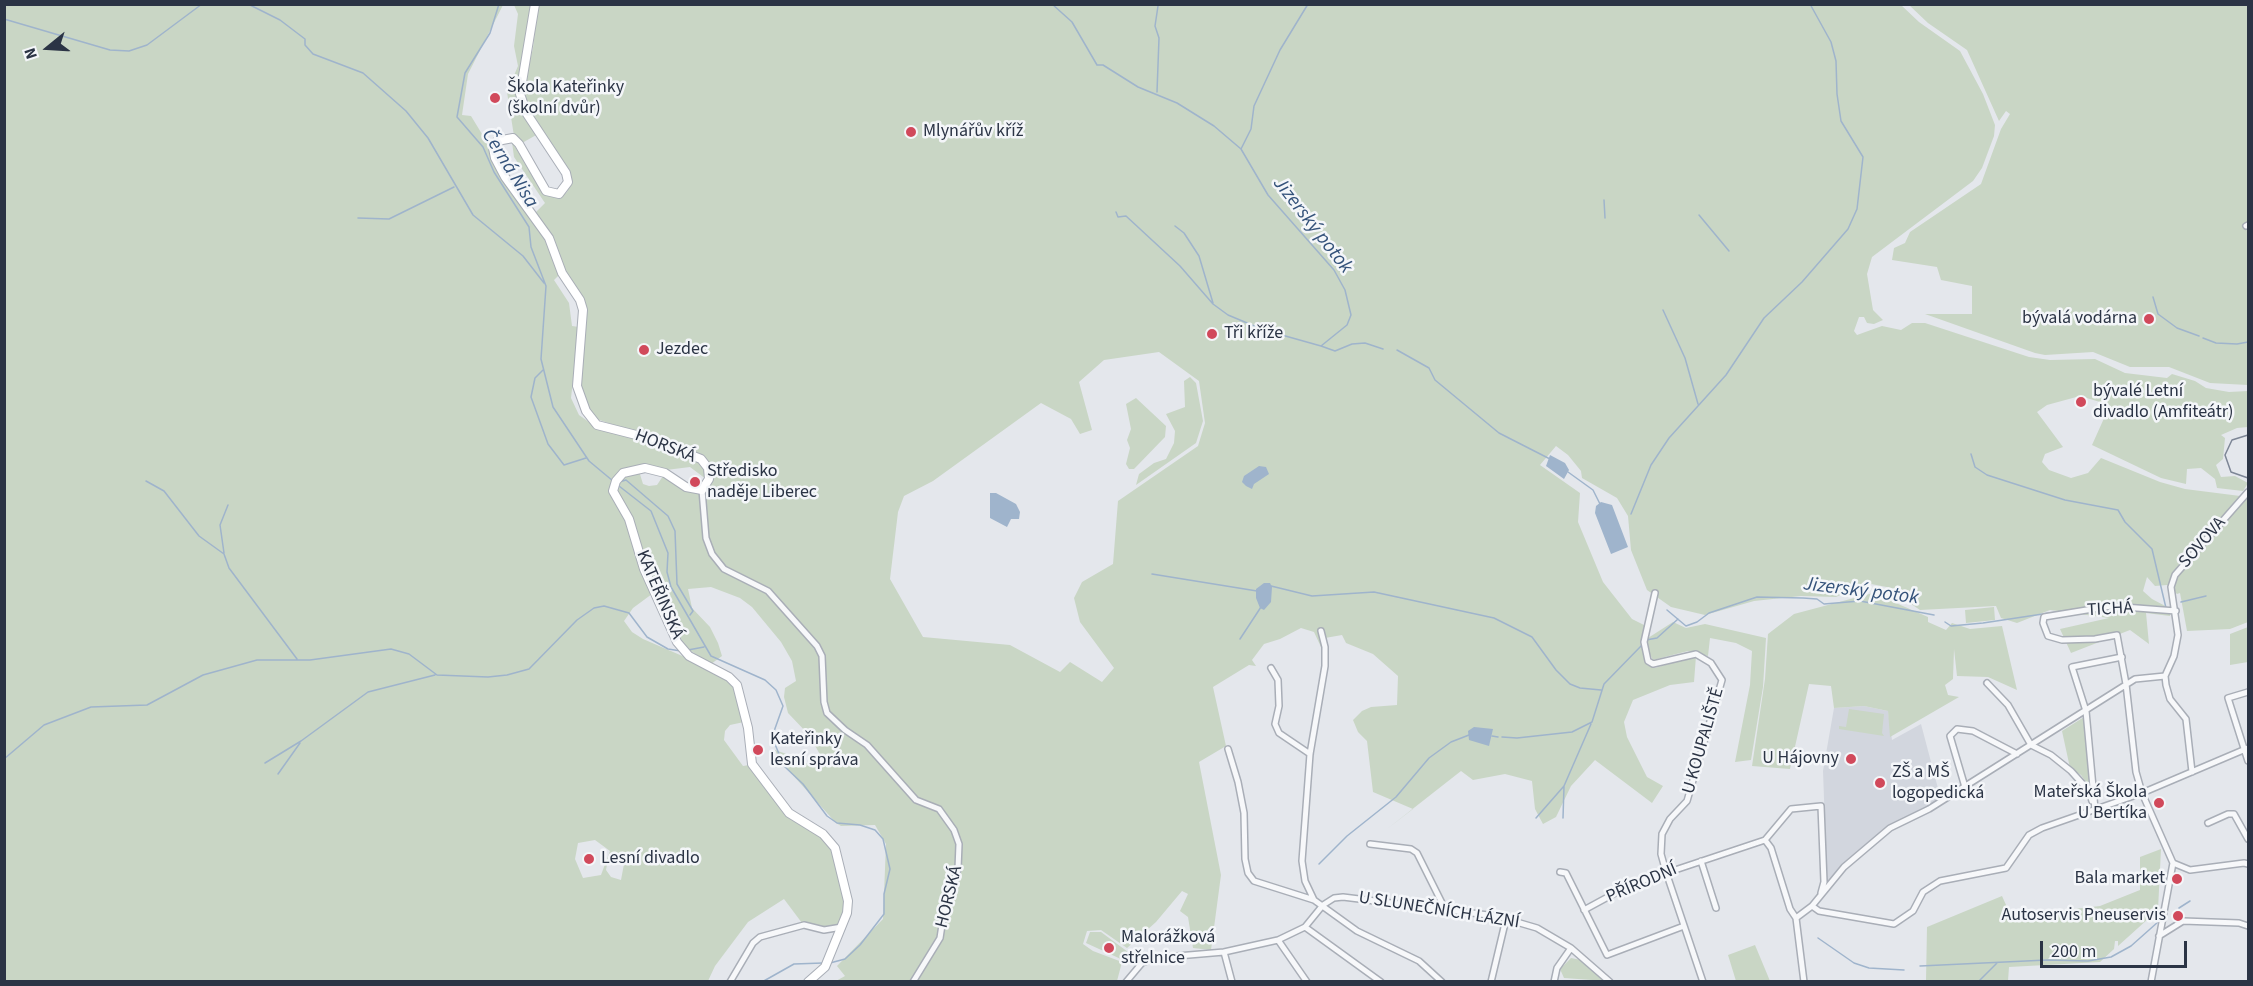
<!DOCTYPE html>
<html>
<head>
<meta charset="utf-8">
<style>
  body { margin:0 }
  #map { position:relative; width:2253px; height:986px; overflow:hidden; background:#e4e7ec; font-family:"Source Sans 3",sans-serif }
  canvas { display:block }
  .frame { position:absolute; inset:0; border:6px solid #2b3445; pointer-events:none }
  .north { position:absolute; left:18px; top:18px; width:60px; height:60px; -webkit-text-stroke:4px #f4f6f9; paint-order:stroke; rotate:252deg; font-size:16px; font-weight:700; line-height:24px; text-align:center; color:#2b3445 }
  .north::after { content:''; display:block; margin:auto; width:21px; height:27px; background:#2b3445; clip-path:polygon(50% 0,100% 100%,50% 72%,0 100%) }
  .scale { position:absolute; left:2040px; top:941px; width:147px; height:27px; box-sizing:border-box; border:3px solid #2b3445; border-top:0; padding-left:8px; font-size:18px; line-height:21px; white-space:nowrap; color:#2b3445; -webkit-text-stroke:4px #f4f6f9; paint-order:stroke }
</style>
</head>
<body>
<div id="map">
<canvas width="2253" height="986"></canvas>
<div class="frame"></div>
<div class="north">N</div>
<div class="scale">200 m</div>
</div>
<script>
const context = document.querySelector('canvas').getContext('2d');
context.lineJoin = 'round';
function fill(path, color) {
  context.fillStyle = color;
  context.fill(path, 'evenodd');
}
function shape(rows) {
  const path = new Path2D();
  for (const r of rows) {
    path.moveTo(r[0], r[1]);
    for (let i = 2; i < r.length; i += 2) path.lineTo(r[i], r[i + 1]);
  }
  return path;
}
function strokePath(path, color, width, dash) {
  context.strokeStyle = color;
  context.lineWidth = width;
  context.lineCap = dash ? 'butt' : 'round';
  context.setLineDash(dash || []);
  context.stroke(path);
}
function write(font, color, halo, rows, align = 'center') {
  context.font = font + ' "Source Sans 3",sans-serif';
  context.lineWidth = 5;
  context.setLineDash([]);
  context.textBaseline = 'middle';
  context.strokeStyle = halo;
  context.fillStyle = color;
  for (const [text, x, y, turn = 0] of rows) {
    context.save();
    context.translate(x, y);
    context.rotate((+turn || 0) * Math.PI / 180);
    context.textAlign = isNaN(turn) ? turn : align;
    if (halo) context.strokeText(text, 0, 0);
    context.fillText(text, 0, 0);
    context.restore();
  }
}
const built = shape([
  [1864,706,1888,711,1892,740,1921,724,1940,796,1936,802,1882,831,1845,863,1830,881,1827,881,1823,771,1834,708]
]);
const green = shape([
  [5,5,503,5,468,74,462,115,471,116,546,239,560,274,554,280,569,303,572,326,579,327,571,398,579,415,596,427,647,441,700,461,705,469,706,479,690,467,666,470,645,465,622,471,612,494,627,520,652,594,633,608,624,621,632,632,643,639,687,658,728,679,735,687,744,722,730,725,725,731,724,740,743,766,749,765,787,815,821,836,833,849,845,901,842,923,824,929,802,923,784,899,748,922,715,966,708,981,5,982],
  [595,840,610,851,601,875,583,878,575,859,578,843],
  [614,855,624,864,621,880,611,877,606,870,608,859],
  [514,5,532,5,527,47,517,89,538,134,522,143,514,136,507,92,518,66,514,46,518,14],
  [538,5,1901,5,1919,22,1960,51,1983,94,1995,125,1994,136,1982,168,1973,181,1872,257,1867,274,1873,310,1883,320,1874,324,1867,323,1864,317,1859,317,1854,331,1857,335,1882,326,1901,330,1912,323,1925,323,2029,357,2050,360,2095,359,2125,373,2167,378,2172,374,2195,381,2206,388,2229,392,2248,391,2248,427,2237,428,2221,435,2225,438,2223,459,2216,465,2221,477,2235,476,2248,483,2243,491,2217,488,2215,479,2201,468,2187,469,2186,484,2161,478,2092,445,2110,405,2080,396,2047,405,2037,412,2063,447,2045,454,2042,462,2049,470,2071,478,2088,473,2101,458,2160,482,2185,489,2248,497,2248,622,2230,629,2187,631,2180,593,2177,594,2167,585,2155,586,2147,577,2143,591,2152,599,2171,609,2170,616,2146,613,2149,644,2130,630,2071,653,2060,629,2109,618,2050,610,2017,623,2001,618,1996,606,1920,610,1908,602,1907,591,1866,583,1836,597,1801,596,1754,601,1705,615,1671,607,1647,590,1631,550,1628,516,1617,498,1582,478,1581,471,1568,455,1556,446,1540,465,1580,493,1578,522,1603,582,1632,619,1646,626,1641,641,1647,665,1655,668,1696,656,1694,682,1670,685,1633,700,1624,722,1627,737,1647,777,1663,786,1652,803,1595,760,1571,786,1556,817,1543,824,1535,809,1532,781,1505,774,1473,780,1461,771,1387,829,1413,809,1373,792,1367,741,1358,732,1353,720,1362,711,1371,707,1397,705,1398,676,1373,654,1346,643,1342,635,1325,638,1325,644,1321,647,1314,632,1301,628,1280,639,1264,644,1252,660,1256,666,1249,665,1213,687,1226,746,1199,762,1221,875,1211,950,1193,948,1188,917,1180,911,1188,894,1182,891,1156,922,1127,948,1101,930,1087,931,1083,944,1093,951,1122,962,1117,981,836,981,845,976,837,966,883,919,886,844,875,825,841,826,836,823,781,762,775,750,795,757,802,763,819,763,822,758,809,735,788,713,784,697,785,688,796,681,792,661,781,642,752,607,740,598,711,587,688,589,692,608,710,627,718,643,722,656,711,664,685,647,657,592,632,517,618,493,618,483,625,476,639,471,643,484,649,486,657,485,663,476,685,490,703,493,712,480,711,467,703,456,591,417,578,380,582,370,586,310,535,213,545,203,514,157,512,142,544,194,560,197,567,192,571,182,530,112,523,90,533,48],
  [1159,352,1199,381,1205,423,1198,446,1118,501,1113,564,1082,582,1074,598,1080,622,1114,668,1102,682,1070,662,1060,672,1010,645,923,637,890,579,898,512,904,496,933,481,1041,403,1071,419,1080,434,1092,430,1079,382,1104,360],
  [1909,5,2248,5,2248,222,2244,226,2248,232,2248,385,2210,383,2169,367,2130,367,2093,352,2045,355,2035,353,1925,314,1972,314,1972,286,1941,280,1937,267,1892,260,1894,248,1905,243,1910,232,1981,184,2001,129,2010,114,2006,111,1999,121,1967,50,1928,23],
  [1190,377,1196,383,1203,421,1196,443,1136,485,1139,474,1154,463,1166,459,1174,443,1175,431,1166,414,1185,407,1184,381],
  [1136,398,1166,426,1165,437,1134,469,1129,469,1126,464,1130,448,1127,440,1131,429,1126,404],
  [1873,593,1928,617,1928,622,1946,630,1952,623,1970,629,2002,626,2017,690,1988,677,1957,676,1954,649,1953,679,1945,685,1948,695,1959,697,1890,737,1888,711,1864,706,1834,708,1831,686,1809,684,1790,769,1752,766,1765,679,1768,634,1794,614],
  [1994,607,1995,620,1966,623,1965,610],
  [1673,622,1686,628,1705,624,1766,638,1763,687,1751,760,1735,762,1750,685,1752,651,1736,643,1710,638,1708,656,1688,651,1653,660,1646,647,1648,638],
  [2248,627,2248,662,2230,665,2230,634],
  [1849,709,1884,714,1882,733,1884,736,1839,729,1839,726,1846,727],
  [2084,717,2091,783,2087,784,2081,775,2070,768,2062,731],
  [2161,849,2158,910,2118,946,2118,941,2115,941,2114,949,2100,962,2009,967,2008,981,1926,981,1927,927,2002,896,2011,916,2100,906,2140,890,2140,857],
  [1090,932,1101,932,1128,952,1123,960,1086,943],
  [1755,945,1770,981,1736,981,1728,955],
  [1571,958,1581,960,1606,981,1564,978,1560,969]
]);
const water = shape([
  [1550,455,1565,463,1569,470,1564,479,1546,466],
  [1259,466,1266,467,1269,474,1254,484,1252,489,1246,486,1242,482,1244,476],
  [990,493,996,493,1016,504,1020,512,1019,519,1011,519,1007,527,990,518],
  [1601,502,1612,505,1628,547,1611,554,1595,513,1596,506],
  [1264,583,1270,583,1272,587,1271,602,1264,610,1260,608,1256,598,1256,589],
  [1474,727,1493,729,1489,746,1469,740,1468,731]
]);
const stream = shape([
  [248,4,280,20,305,39,305,45,313,54,363,73,406,111,428,138,473,215,523,256,544,283],
  [499,4,490,33,465,73,457,117,483,147,494,172,529,227,531,247,546,286,541,359,553,407,589,461,613,481],
  [1052,4,1072,22,1097,65,1103,65,1138,87,1177,103,1214,126,1241,149,1268,195,1334,270,1345,290,1351,315,1347,325,1321,346,1335,351,1352,344,1365,343,1383,349],
  [4,19,110,50,129,51,147,45,202,4],
  [1157,92,1159,38,1155,26,1158,6],
  [1241,149,1251,129,1254,106,1280,50,1308,4],
  [1604,200,1605,218],
  [1116,212,1118,217,1126,216,1180,266,1213,304,1228,315,1264,330,1321,346],
  [1699,215,1729,251],
  [358,218,389,219,454,187],
  [1175,226,1184,233,1199,256,1213,303],
  [2153,297,2158,314,2177,328,2199,336],
  [1663,310,1685,358,1698,404],
  [2203,338,2216,343,2237,344,2248,342],
  [1397,350,1429,368,1435,380,1499,433,1550,459],
  [543,370,535,378,531,397,548,444,564,465,586,458],
  [1971,454,1975,467,1987,475,2065,500,2118,510,2125,522,2152,549,2166,608,2126,604],
  [1568,472,1593,490,1600,504],
  [146,481,164,491,199,536,224,554,229,568,297,659],
  [619,482,626,480,668,516,675,531,677,584,693,611,690,615],
  [619,486,651,511,668,553,667,572,671,587,711,656,765,680,776,690,783,706,772,737,784,766,803,784,827,816,837,823,860,825,875,830,883,839,890,869,884,894,884,914,860,945,845,959,830,963],
  [1631,514,1651,465,1669,438,1726,375,1764,318,1802,282,1848,229,1857,209,1863,157,1841,121,1837,94,1836,61,1831,42,1810,4],
  [224,553,220,525,228,505],
  [1152,574,1257,591],
  [1271,586,1312,596,1374,592,1494,618,1532,637,1556,670,1570,684,1580,688,1601,690],
  [2181,602,2206,596],
  [1667,610,1686,626,1697,622,1709,613,1757,597,1803,598,1817,599,1824,604,1860,601,1934,615],
  [1945,622,1951,626,1983,623,2076,609],
  [1240,639,1261,607],
  [1646,640,1657,638,1678,619],
  [688,650,704,647],
  [1492,736,1498,737],
  [1502,737,1517,738,1572,732,1592,722,1604,684,1643,644],
  [4,759,44,725,91,707,147,705,203,675,257,660,310,660,391,649,409,654,437,675,488,677,507,675,529,669,577,620,594,608,604,606,629,613,647,637,668,649,681,651],
  [265,763,301,741,368,692,435,675],
  [278,774,300,743],
  [1536,818,1564,786,1591,724],
  [1563,818,1564,786],
  [1319,864,1347,836,1396,797,1429,758,1451,742,1469,735],
  [2179,908,2190,901],
  [1818,938,1854,963,1869,968,1904,970],
  [1920,966,2047,960,2088,961,2111,957,2131,946,2158,922],
  [762,982,794,964,823,963],
  [1978,982,1997,963]
]);
const street = shape([
  [2246,226,2248,225],
  [702,490,706,538,712,554,724,569,768,591,817,646,822,656,824,702,827,713,845,730,867,745,916,800,939,809,954,830,959,844,958,869,944,912,940,938,913,982],
  [1655,593,1644,642,1648,661,1653,664,1696,654,1711,663,1722,680,1687,801,1670,819,1662,834,1661,854,1666,872,1703,982],
  [1271,668,1278,680,1279,706,1275,724,1279,733,1310,754],
  [1987,683,2008,705,2031,745],
  [2248,692,2228,698,2248,761],
  [2031,745,2051,755,2071,771,2089,791,2092,801],
  [1228,749,1238,782,1244,813,1245,859,1248,873,1254,881,1314,900,1357,931,1419,961,1442,982],
  [2192,772,2186,719,2170,699,2166,685,2165,676,2174,656,2178,635,2171,587,2175,575,2248,492],
  [1965,787,1950,736,1957,729,1973,731,2017,754],
  [2095,809,2086,711,2072,667,2122,657],
  [2208,823,2228,814,2234,814,2248,839],
  [1765,840,1791,809,1821,806,1824,882,1821,893],
  [1765,840,1771,848,1790,909,1796,918,1804,982],
  [1370,844,1411,849,1417,853,1445,909],
  [1701,861,1716,908],
  [2173,863,2190,870,2244,863,2248,864],
  [1560,872,1566,873,1607,955,1684,926],
  [1314,900,1305,881,1302,861,1310,754,1325,666,1325,647,1321,631],
  [1812,906,1819,911,1894,924,1913,911,1923,892,1940,881,2006,868,2029,835,2042,828,2142,793,2248,748],
  [1584,910,1630,885,1765,840],
  [1796,918,1812,906,1844,867,1890,828,1929,809,2135,679,2165,676],
  [1305,927,1381,982],
  [2159,936,2183,921,2239,923,2248,926],
  [1278,940,1307,982],
  [1224,952,1232,982],
  [730,982,753,943,760,937,804,925,824,930,842,927],
  [1126,982,1142,963,1154,958,1224,952,1278,940,1305,927,1323,905,1334,898,1343,897,1496,916,1537,928,1571,948,1610,982],
  [1491,982,1506,919],
  [1554,982,1557,968,1571,948],
  [2151,982,2173,863,2142,793,2136,772,2126,684,2117,635,2095,639,2062,640,2048,636,2043,623,2044,617,2111,606,2176,611]
]);
const secondary = shape([
  [535,4,520,94,527,114,566,173,568,182,559,194,546,191,519,144,513,138,497,141,493,148,495,158,505,177,549,238,562,273,580,300,583,310,577,386,586,411,597,425,648,438,701,459,708,468,709,479,702,490,686,487,665,473,645,468,623,473,616,481,613,491,629,519,644,569,677,642,689,656,729,677,737,685,748,728,752,764,789,813,823,834,835,848,848,901,847,913,825,967,808,982]
]);
const tram = shape([
  [2248,435,2232,440,2225,455,2231,472,2248,478]
]);
const markers = [
  [495,98,6,"#d1495b"],
  [911,132,6,"#d1495b"],
  [2149,319,6,"#d1495b"],
  [1212,334,6,"#d1495b"],
  [644,350,6,"#d1495b"],
  [2081,402,6,"#d1495b"],
  [695,482,6,"#d1495b"],
  [758,750,6,"#d1495b"],
  [1851,759,6,"#d1495b"],
  [1880,783,6,"#d1495b"],
  [2159,803,6,"#d1495b"],
  [589,859,6,"#d1495b"],
  [2177,879,6,"#d1495b"],
  [2178,916,6,"#d1495b"],
  [1109,948,6,"#d1495b"]
];
const poiNames = [
  ["Škola Kateřinky",507,88],
  ["(školní dvůr)",507,109],
  ["Mlynářův kříž",923,132],
  ["bývalá vodárna",2137,319,"right"],
  ["Tři kříže",1224,334],
  ["Jezdec",656,350],
  ["bývalé Letní",2093,392],
  ["divadlo (Amfiteátr)",2093,413],
  ["Středisko",707,472],
  ["naděje Liberec",707,493],
  ["Kateřinky",770,740],
  ["lesní správa",770,761],
  ["U Hájovny",1839,759,"right"],
  ["ZŠ a MŠ",1892,773],
  ["logopedická",1892,794],
  ["Mateřská Škola",2147,793,"right"],
  ["U Bertíka",2147,814,"right"],
  ["Lesní divadlo",601,859],
  ["Bala market",2165,879,"right"],
  ["Autoservis Pneuservis",2166,916,"right"],
  ["Malorážková",1121,938],
  ["střelnice",1121,959]
];
const streetNames = [
  ["HORSKÁ",665,447,21],
  ["SOVOVA",2203,543,-49],
  ["KATEŘINSKÁ",659,595,67],
  ["TICHÁ",2110,610,-3],
  ["U KOUPALIŠTĚ",1704,741,-74],
  ["PŘÍRODNÍ",1642,884,-23],
  ["HORSKÁ",950,897,-76],
  ["U SLUNEČNÍCH LÁZNÍ",1439,911,9]
];
const waterNames = [
  ["Černá Nisa",509,169,58],
  ["Jizerský potok",1312,226,52],
  ["Jizerský potok",1861,592,7]
];
fill(built, '#d2d6de');
fill(green, '#c9d6c5');
fill(water, '#9fb4cc');
strokePath(stream, '#9fb4cc', 1.5);
strokePath(street, '#a9aeb7', 8);
strokePath(secondary, '#a9aeb7', 10);
strokePath(street, '#f7f8fa', 5);
strokePath(secondary, '#fff', 8);
strokePath(tram, '#7d8696', 1.5);
for (const [x, y, r, color] of markers) {
  const dot = new Path2D();
  dot.arc(x, y, r, 0, 2 * Math.PI);
  context.fillStyle = color;
  context.fill(dot);
  strokePath(dot, '#f4f6f9', 2);
}
write('18px', '#2b3445', '#f4f6f9', poiNames, 'left');
write('18px', '#2b3445', '#f4f6f9', streetNames);
write('italic 20px', '#34527a', '#f4f6f9', waterNames);
</script>
</body>
</html>
